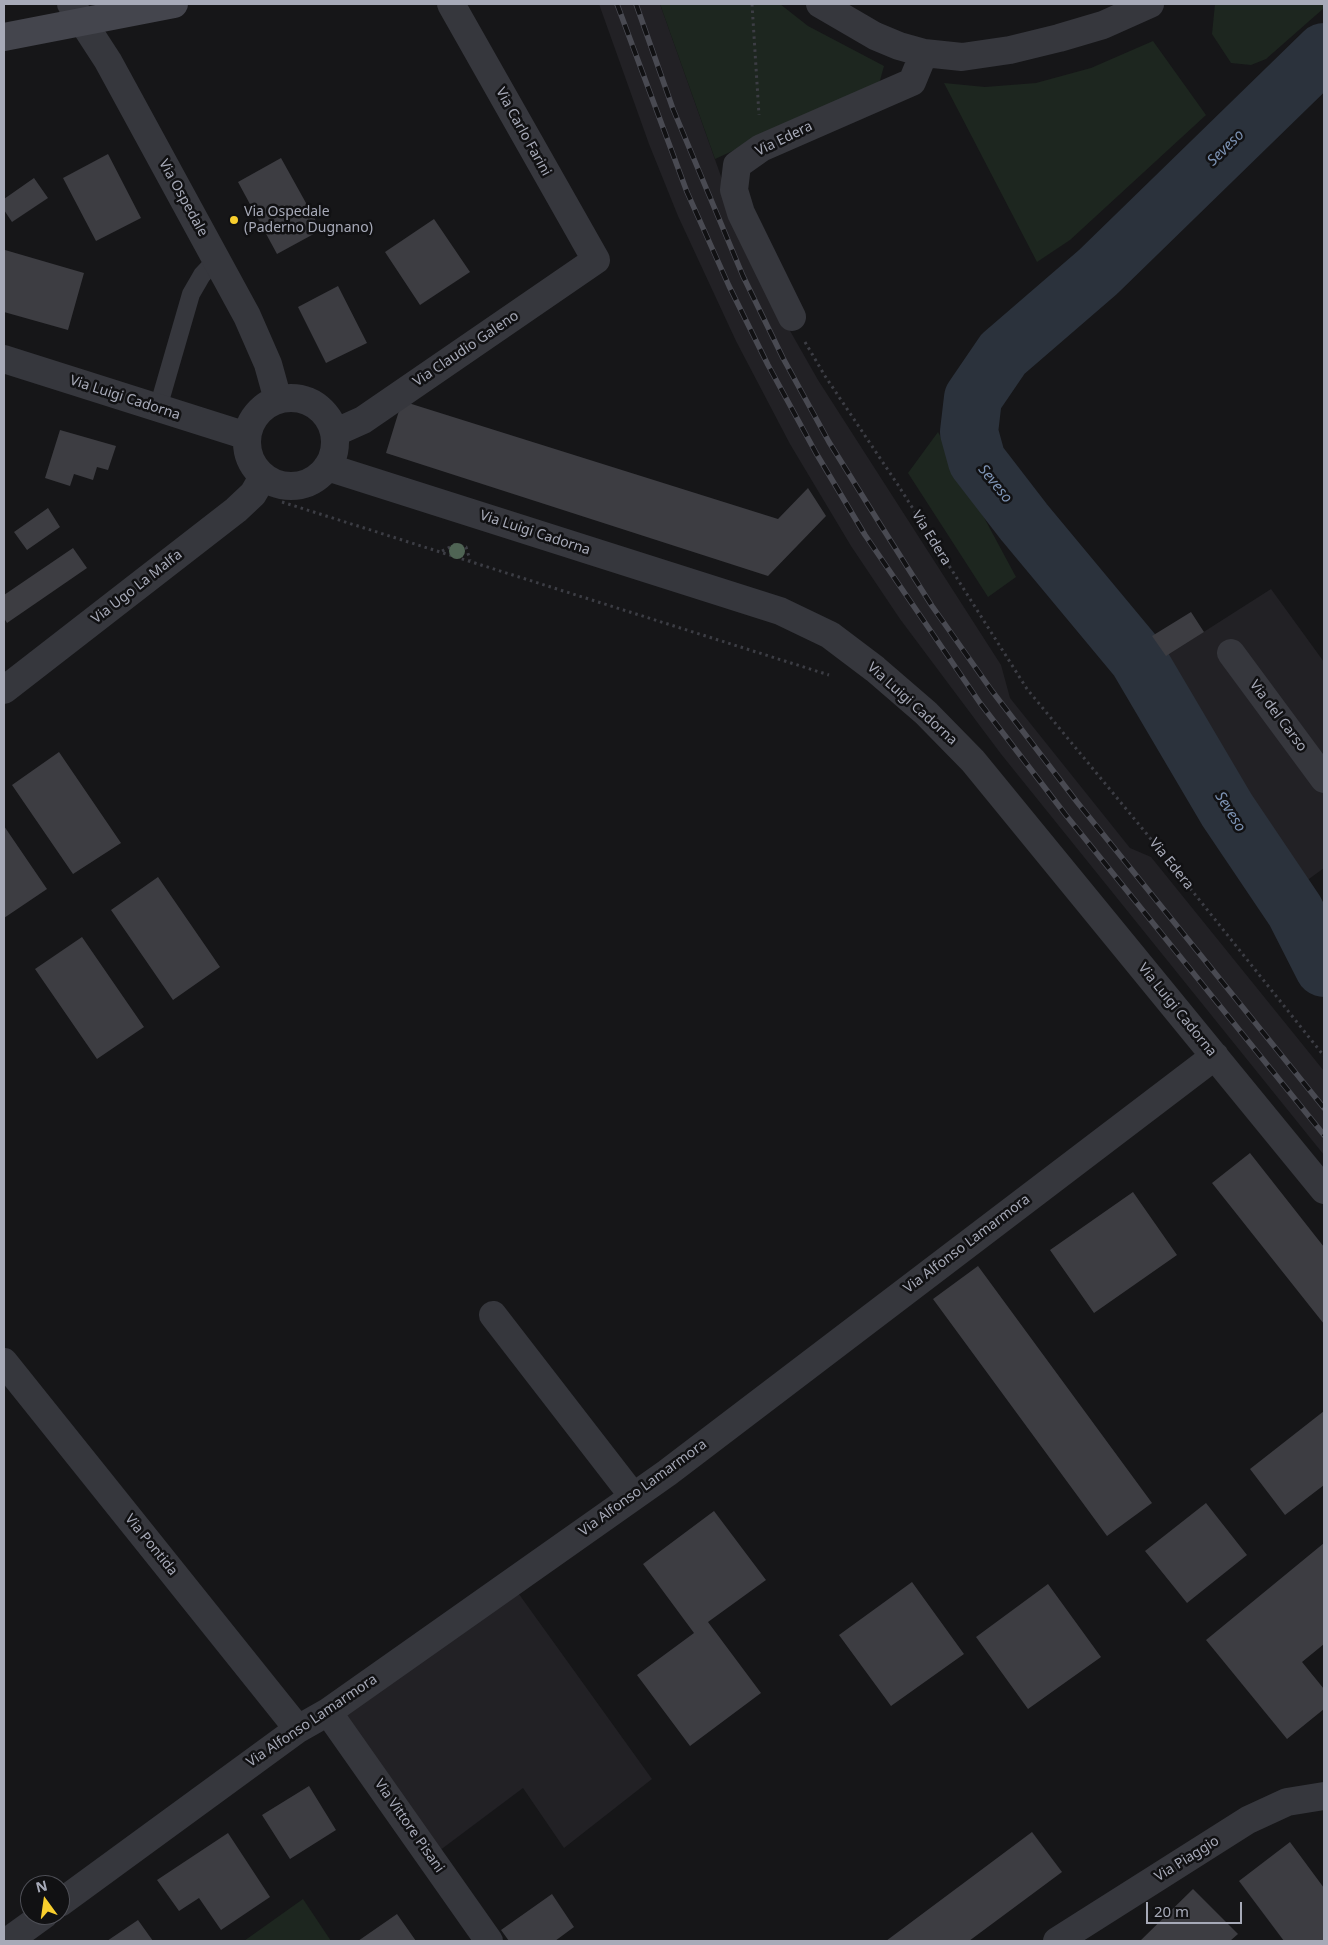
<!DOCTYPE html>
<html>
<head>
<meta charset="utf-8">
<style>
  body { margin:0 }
  #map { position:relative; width:1328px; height:1945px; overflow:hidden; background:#161618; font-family:"Noto Sans",sans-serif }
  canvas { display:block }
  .frame { position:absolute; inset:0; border:5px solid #a7aab8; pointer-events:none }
  .north { position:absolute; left:20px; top:1875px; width:50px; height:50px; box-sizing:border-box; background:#111113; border:1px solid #4d4e55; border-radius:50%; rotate:346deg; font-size:14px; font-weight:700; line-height:20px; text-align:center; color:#a7aab8 }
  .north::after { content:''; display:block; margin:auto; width:18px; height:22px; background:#f8ce2d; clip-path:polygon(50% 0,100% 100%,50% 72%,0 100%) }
  .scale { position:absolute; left:1146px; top:1902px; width:96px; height:22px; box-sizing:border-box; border:2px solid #a7aab8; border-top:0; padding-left:6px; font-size:15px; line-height:18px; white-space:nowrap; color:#a7aab8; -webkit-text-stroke:4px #111113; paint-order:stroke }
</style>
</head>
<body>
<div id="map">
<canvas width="1328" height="1945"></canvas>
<div class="frame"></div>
<div class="north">N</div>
<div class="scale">20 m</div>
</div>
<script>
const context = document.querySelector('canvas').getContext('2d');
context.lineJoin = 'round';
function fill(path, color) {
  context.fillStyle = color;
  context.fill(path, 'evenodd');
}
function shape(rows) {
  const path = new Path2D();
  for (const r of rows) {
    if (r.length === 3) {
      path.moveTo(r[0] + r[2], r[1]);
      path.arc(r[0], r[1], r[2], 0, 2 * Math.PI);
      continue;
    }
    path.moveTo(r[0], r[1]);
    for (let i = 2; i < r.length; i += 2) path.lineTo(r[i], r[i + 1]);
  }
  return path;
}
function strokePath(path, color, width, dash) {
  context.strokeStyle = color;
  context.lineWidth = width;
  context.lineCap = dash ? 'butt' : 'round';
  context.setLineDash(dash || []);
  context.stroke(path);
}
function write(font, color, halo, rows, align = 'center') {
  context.font = font + ' "Noto Sans",sans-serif';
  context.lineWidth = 5;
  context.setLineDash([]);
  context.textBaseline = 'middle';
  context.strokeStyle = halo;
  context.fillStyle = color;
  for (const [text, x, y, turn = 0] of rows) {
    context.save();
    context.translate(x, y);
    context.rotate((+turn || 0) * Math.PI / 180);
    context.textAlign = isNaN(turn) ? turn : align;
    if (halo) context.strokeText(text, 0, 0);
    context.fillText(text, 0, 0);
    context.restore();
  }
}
const built = shape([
  [599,4,660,4,735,216,785,322,818,380,1001,665,1010,698,1130,848,1151,857,1324,1071,1324,1155,1001,754,900,619,851,546,790,444,736,341,678,216,649,144],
  [1271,589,1324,662,1324,868,1302,884,1166,656],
  [516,1590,652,1779,564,1848,523,1788,439,1851,345,1714]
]);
const green = shape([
  [660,4,780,4,808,26,884,66,879,84,715,159],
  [1215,4,1324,4,1324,8,1266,59,1251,65,1231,63,1212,34],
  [1153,41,1206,115,1070,240,1037,262,944,83,985,87,1036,83,1091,68],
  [938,432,1016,577,988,597,908,473],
  [303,1899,331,1941,244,1941]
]);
const river = shape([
  [1324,52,1098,272,1003,354,973,398,969,432,977,461,1024,522,1138,659,1227,810,1295,911,1324,968]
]);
const building = shape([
  [108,154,141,218,96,241,63,178],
  [281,158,321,230,277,254,238,182],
  [34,178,48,198,12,222,4,210,4,199],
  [434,219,470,272,420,305,385,252],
  [5,250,84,273,68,330,4,312],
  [338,286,367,343,326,363,298,307],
  [402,401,778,519,808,488,826,516,768,576,386,453],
  [60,430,116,446,108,470,97,467,93,480,74,474,70,486,45,478],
  [48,508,60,527,27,550,14,532],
  [73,548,87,568,7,623,4,618,4,595],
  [1191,612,1204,632,1166,656,1152,636],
  [59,752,121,843,73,874,12,785],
  [4,826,47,889,4,918],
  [158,877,220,967,173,1000,111,910],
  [82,937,144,1027,97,1059,35,969],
  [1250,1153,1324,1247,1324,1324,1212,1183],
  [1133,1192,1177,1255,1094,1313,1050,1250],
  [978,1266,1152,1503,1107,1536,933,1299],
  [1324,1411,1324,1485,1285,1515,1250,1469],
  [1206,1503,1247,1555,1187,1603,1145,1551],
  [714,1511,766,1580,708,1622,761,1693,690,1746,637,1675,694,1633,643,1564],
  [1324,1543,1324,1644,1302,1662,1324,1689,1324,1709,1287,1739,1206,1640],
  [912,1582,964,1654,891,1706,839,1635],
  [1048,1584,1101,1657,1028,1709,976,1637],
  [309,1786,336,1830,290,1859,262,1815],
  [1032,1832,1062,1872,969,1941,886,1941],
  [228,1833,270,1897,221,1930,199,1898,179,1911,157,1880],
  [1290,1842,1324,1888,1324,1941,1284,1941,1239,1881],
  [1193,1889,1238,1934,1230,1941,1140,1941],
  [552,1894,574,1927,555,1941,509,1941,501,1930],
  [397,1914,416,1941,358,1941],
  [138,1920,153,1941,107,1941]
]);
const path = shape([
  [752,4,759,115],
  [805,342,825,376,898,485,1027,689,1146,833,1324,1056],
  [282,502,829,675],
  [442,551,456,544,466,547,470,560]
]);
const lane = shape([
  [158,408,191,294,202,275,216,260]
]);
const street = shape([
  [71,4,108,61,247,316,268,364,278,400],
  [820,4,875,36,899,46,924,53,962,57,1010,50,1059,38,1103,25,1150,4],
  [792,317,741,213,734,190,737,165,761,148,912,82,924,53],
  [4,359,247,436],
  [291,442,44],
  [334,433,363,420,596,260,451,4],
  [327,467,780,611,830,635,875,669,926,713,973,761,1324,1190],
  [1231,653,1324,779],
  [4,690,236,510,253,494,263,477],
  [493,1315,633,1496],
  [4,1362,298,1729],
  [328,1712,489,1941],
  [60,1903,298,1729,328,1712,667,1473,1215,1056],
  [8,1941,44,1915],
  [1057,1941,1248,1820,1287,1802,1324,1796]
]);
const secondary = shape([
  [4,37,174,4]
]);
const rail = shape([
  [617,4,687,192,729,286,768,365,816,453,865,535,980,703,1065,814,1324,1135],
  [636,4,673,109,743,276,783,358,829,442,880,524,932,606,992,691,1077,802,1324,1108]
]);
const trees = [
  [457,551]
];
const markers = [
  [234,220,5,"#f8ce2d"]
];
const streetNames = [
  ["Via Carlo Farini",523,132,61],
  ["Via Edera",784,139,-26],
  ["Via Ospedale",183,198,61],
  ["Via Claudio Galeno",466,349,-34],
  ["Via Luigi Cadorna",125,398,18],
  ["Via Luigi Cadorna",535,533,18],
  ["Via Edera",931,538,58],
  ["Via Ugo La Malfa",137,587,-38],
  ["Via Luigi Cadorna",912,704,42],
  ["Via del Carso",1278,716,53],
  ["Via Edera",1171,864,51],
  ["Via Luigi Cadorna",1177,1010,51],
  ["Via Alfonso Lamarmora",967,1244,-37],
  ["Via Alfonso Lamarmora",643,1488,-36],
  ["Via Pontida",151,1545,51],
  ["Via Alfonso Lamarmora",312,1721,-34],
  ["Via Vittore Pisani",409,1826,55],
  ["Via Piaggio",1187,1859,-32]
];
const poiNames = [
  ["Via Ospedale",244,212],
  ["(Paderno Dugnano)",244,228]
];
const waterNames = [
  ["Seveso",1226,148,-44],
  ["Seveso",995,484,51],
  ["Seveso",1230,812,58]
];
fill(built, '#222125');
fill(green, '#1d261f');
strokePath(river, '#2b323c', 58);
fill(building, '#3d3d42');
strokePath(path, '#3c3d44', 3, [2.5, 4]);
strokePath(lane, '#36373d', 18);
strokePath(street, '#36373d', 28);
strokePath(secondary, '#44454d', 28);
strokePath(rail, '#494a52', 5.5);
strokePath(rail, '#111113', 4, [11]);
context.fillStyle = '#4f6454';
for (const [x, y] of trees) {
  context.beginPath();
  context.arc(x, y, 8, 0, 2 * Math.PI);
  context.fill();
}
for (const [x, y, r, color] of markers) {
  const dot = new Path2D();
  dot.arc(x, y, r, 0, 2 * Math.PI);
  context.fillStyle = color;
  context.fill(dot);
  strokePath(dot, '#111113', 2);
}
write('14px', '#a7aab8', '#111113', streetNames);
write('14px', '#a7aab8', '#111113', poiNames, 'left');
write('italic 15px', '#7d93b4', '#111113', waterNames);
</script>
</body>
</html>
